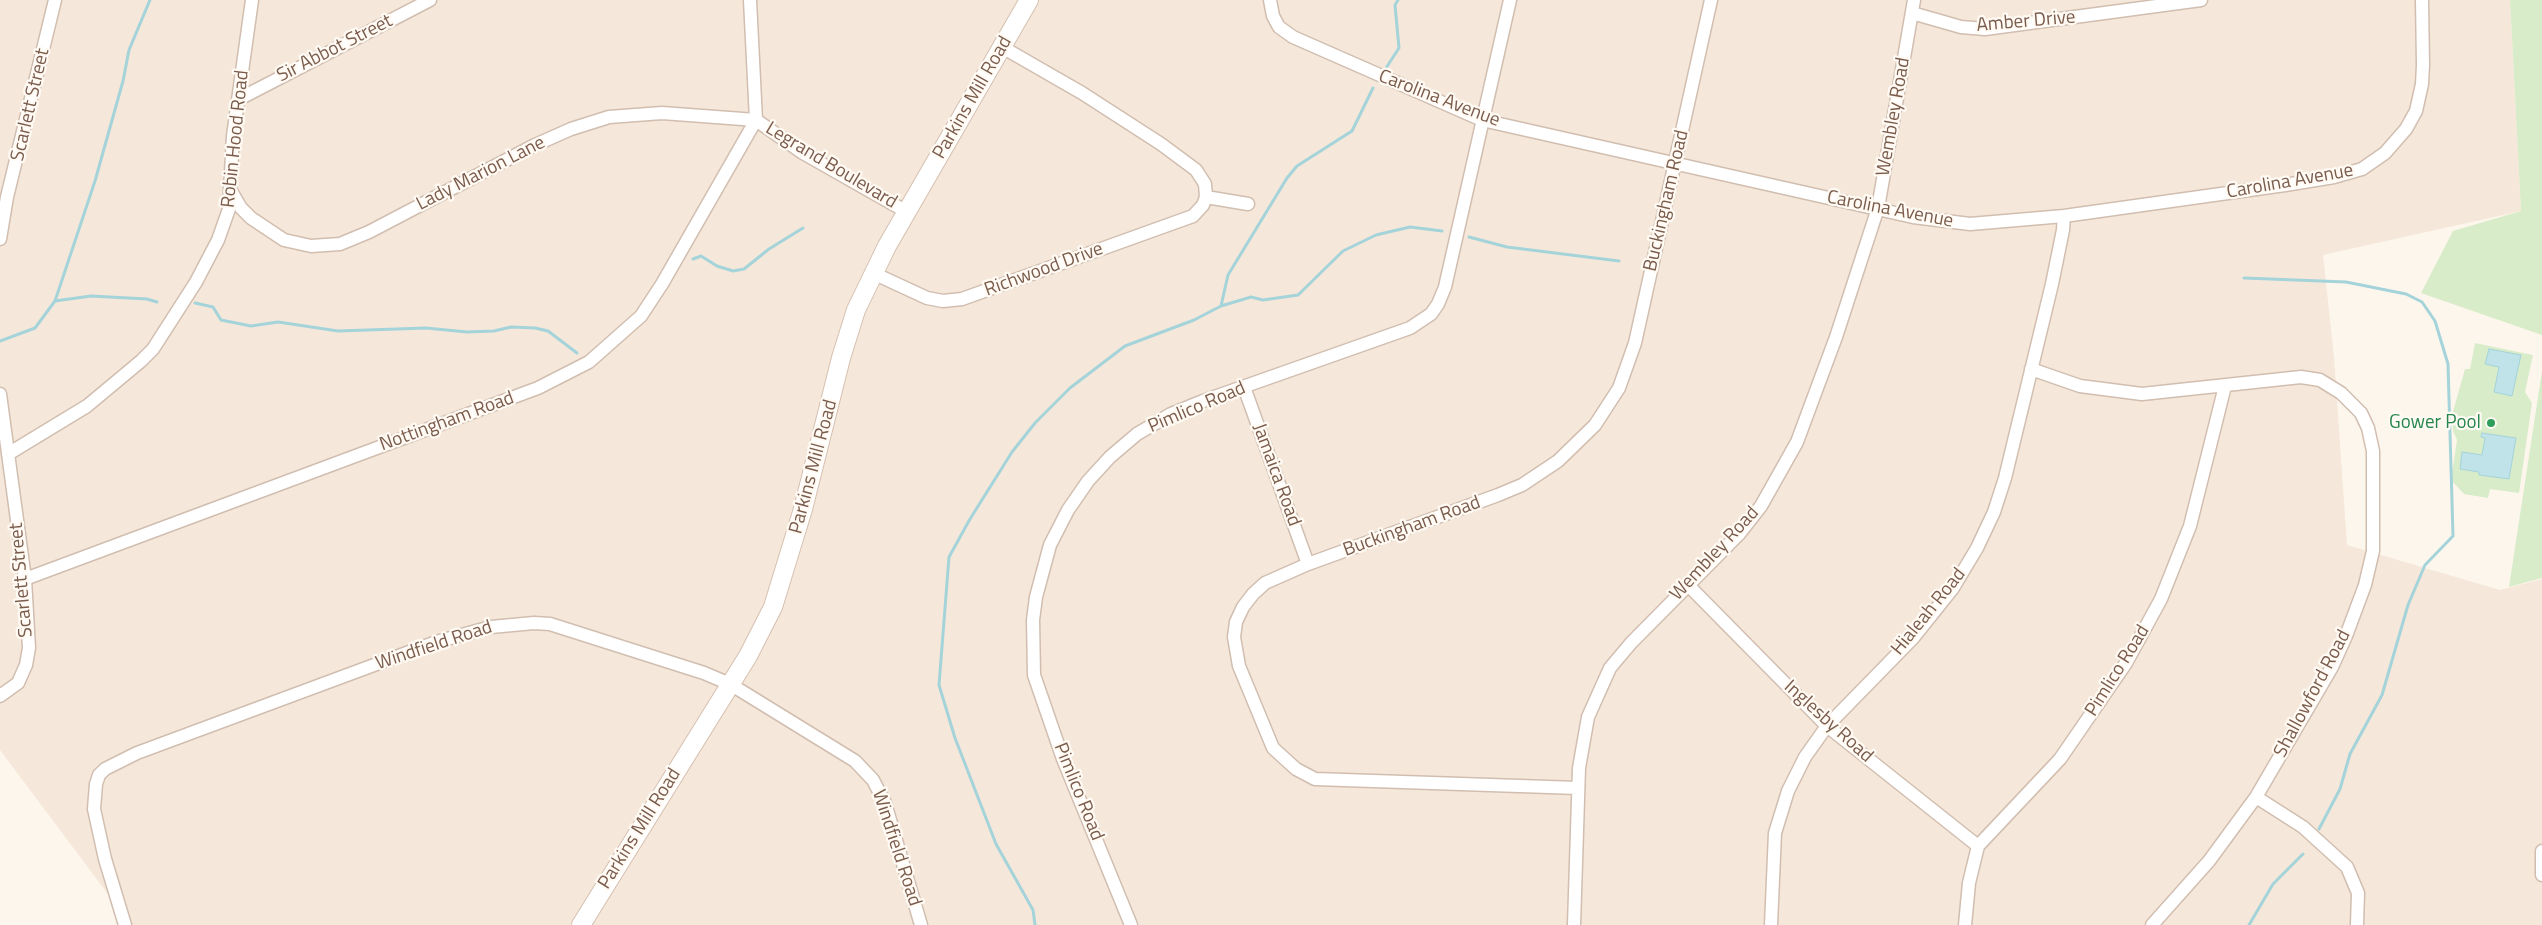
<!DOCTYPE html>
<html>
<head>
<meta charset="utf-8">
<style>
  body { margin:0 }
  canvas { display:block; background:#fdf6ec }
</style>
</head>
<body>
<canvas width="2542" height="925"></canvas>
<script>
const context = document.querySelector('canvas').getContext('2d');
context.lineJoin = 'round';
function fill(path, color) {
  context.fillStyle = color;
  context.fill(path, 'evenodd');
}
function shape(rows) {
  const path = new Path2D();
  for (const r of rows) {
    path.moveTo(r[0], r[1]);
    for (let i = 2; i < r.length; i += 2) path.lineTo(r[i], r[i + 1]);
  }
  return path;
}
function strokePath(path, color, width, dash) {
  context.strokeStyle = color;
  context.lineWidth = width;
  context.lineCap = dash ? 'butt' : 'round';
  context.setLineDash(dash || []);
  context.stroke(path);
}
function write(font, color, halo, rows, align = 'center') {
  context.font = font + ' "Titillium Web",sans-serif';
  context.lineWidth = 4.5;
  context.setLineDash([]);
  context.textBaseline = 'middle';
  context.strokeStyle = halo;
  context.fillStyle = color;
  for (const [text, x, y, turn = 0] of rows) {
    context.save();
    context.translate(x, y);
    context.rotate((+turn || 0) * Math.PI / 180);
    context.textAlign = isNaN(turn) ? turn : align;
    if (halo) context.strokeText(text, 0, 0);
    context.fillText(text, 0, 0);
    context.restore();
  }
}
const residential = shape([
  [0,0,2510,0,2521,211,2323,255,2334,357,2347,545,2500,590,2542,579,2542,925,131,925,0,750]
]);
const green = shape([
  [2510,0,2542,0,2542,335,2421,293,2453,231,2521,211],
  [2475,343,2533,355,2525,392,2532,403,2519,493,2490,489,2488,498,2464,494,2451,480,2457,440,2453,431,2452,415,2465,369,2470,369],
  [2542,371,2542,578,2509,587]
]);
const water = shape([
  [2489,349,2521,355,2512,396,2494,392,2499,367,2485,364,2489,349],
  [2482,433,2516,438,2509,479,2479,475,2479,472,2460,469,2462,452,2482,455,2485,438,2481,437,2482,433]
]);
const stream = shape([
  [1386,68,1399,48,1395,5,1398,0],
  [1469,237,1507,247,1619,261],
  [693,259,701,256,717,266,733,271,744,269,769,249,803,228],
  [2244,278,2346,282,2406,294,2422,302,2435,321,2448,364,2453,536,2425,565,2408,605,2382,695,2350,754,2340,789,2319,829],
  [55,301,91,296,147,299,157,302],
  [195,303,213,307,221,320,251,326,278,322,338,331,426,328,467,332,494,331,511,327,535,328,548,331,577,353],
  [1221,306,1228,275,1287,178,1297,166,1352,131,1373,88],
  [0,341,35,328,55,301,95,181,123,81,129,50,150,0],
  [1035,925,1033,910,996,844,955,738,939,685,949,557,970,519,1012,452,1035,423,1070,388,1125,346,1194,320,1221,306,1251,297,1263,300,1298,295,1343,251,1376,235,1410,227,1442,231],
  [2249,925,2273,884,2303,854]
]);
const street = shape([
  [750,0,756,120,803,153,907,212],
  [1270,0,1273,16,1279,27,1293,37,1482,120,1913,217,1970,224,2064,216,2285,185,2334,177,2362,169,2385,153,2406,129,2416,111,2422,84,2423,65,2422,0],
  [1912,13,1961,27,1985,29,2201,0],
  [239,99,430,0],
  [1206,197,1248,204],
  [0,239,7,197,55,0],
  [873,273,927,298,943,301,962,299,1193,216,1203,205,1206,197,1205,184,1196,170,1161,144,1082,93,1002,47],
  [2031,369,2080,386,2142,394,2301,377,2320,380,2341,393,2361,413,2368,428,2373,451,2373,551,2365,585,2346,636,2332,667,2256,797,2209,861,2152,925],
  [1244,387,1308,564],
  [0,394,25,579,29,648,26,665,18,683,0,696],
  [8,454,87,406,141,361,153,349,196,282,218,240,229,209,233,136,252,0],
  [25,579,538,388,589,362,641,316,662,284,756,120,662,113,609,117,571,129,535,145,369,232,340,244,311,246,284,240,251,218,241,208,231,191],
  [1688,585,1827,726,1978,846],
  [1578,788,1315,779,1296,769,1273,748,1239,666,1234,637,1236,622,1243,607,1253,594,1265,583,1308,564,1498,495,1522,485,1558,461,1595,425,1619,388,1635,343,1711,0],
  [2256,797,2303,827,2347,867,2358,893,2357,925],
  [2542,851,2542,875],
  [125,925,105,859,94,809,96,784,99,775,105,769,137,753,436,642,491,627,534,623,550,624,704,673,730,684,855,761,873,780,885,803,921,925],
  [1131,925,1063,759,1034,675,1033,620,1036,597,1050,545,1068,510,1088,481,1110,457,1137,434,1171,414,1203,401,1410,328,1431,314,1438,304,1445,287,1510,0],
  [1574,925,1579,768,1588,717,1610,668,1631,643,1739,534,1761,506,1797,442,1836,337,1878,208,1914,0],
  [1771,925,1775,833,1788,791,1805,757,1827,726,1913,638,1953,588,1977,548,1994,512,2005,478,2052,284,2063,230,2064,216],
  [1965,925,1969,883,1978,846,2060,759,2126,663,2161,599,2190,526,2225,386]
]);
const secondary = shape([
  [581,925,748,656,773,607,803,509,841,358,856,310,887,246,1029,0]
]);
const markers = [
  [2491,423,5,"#2e9e5b"]
];
const streetNames = [
  ["Amber Drive",2026,22,-5],
  ["Sir Abbot Street",335,49,-27],
  ["Parkins Mill Road",973,98,-60],
  ["Carolina Avenue",1439,99,21],
  ["Scarlett Street",31,105,-77],
  ["Wembley Road",1894,117,-80],
  ["Robin Hood Road",236,139,-84],
  ["Legrand Boulevard",831,166,31],
  ["Lady Marion Lane",481,174,-27],
  ["Carolina Avenue",2290,182,-10],
  ["Buckingham Road",1667,201,-77],
  ["Carolina Avenue",1890,210,11],
  ["Richwood Drive",1044,270,-20],
  ["Pimlico Road",1197,408,-23],
  ["Nottingham Road",447,422,-20],
  ["Parkins Mill Road",814,467,-75],
  ["Jamaica Road",1276,475,70],
  ["Buckingham Road",1412,527,-20],
  ["Wembley Road",1715,554,-47],
  ["Scarlett Street",22,580,-95],
  ["Hialeah Road",1929,612,-51],
  ["Windfield Road",434,646,-18],
  ["Pimlico Road",2118,671,-58],
  ["Shallowford Road",2313,694,-62],
  ["Inglesby Road",1828,722,42],
  ["Pimlico Road",1078,792,68],
  ["Parkins Mill Road",640,829,-58],
  ["Windfield Road",896,848,72]
];
const leisureNames = [
  ["Gower Pool",2481,423]
];
fill(residential, '#f5e8da');
fill(green, '#d8ecc9');
fill(water, '#bfe3e8');
strokePath(water, '#a5d3da', 1);
strokePath(stream, '#a5d3da', 3);
strokePath(street, '#d1beb0', 15);
strokePath(secondary, '#d6c0b0', 20);
strokePath(street, '#fff', 12);
strokePath(secondary, '#fff', 18);
for (const [x, y, r, color] of markers) {
  const dot = new Path2D();
  dot.arc(x, y, r, 0, 2 * Math.PI);
  context.fillStyle = color;
  context.fill(dot);
  strokePath(dot, '#fffaf3', 2);
}
write('19px', '#7a5c4d', '#fffaf3', streetNames);
write('19px', '#27864d', '#fffaf3', leisureNames, 'right');
</script>
</body>
</html>
